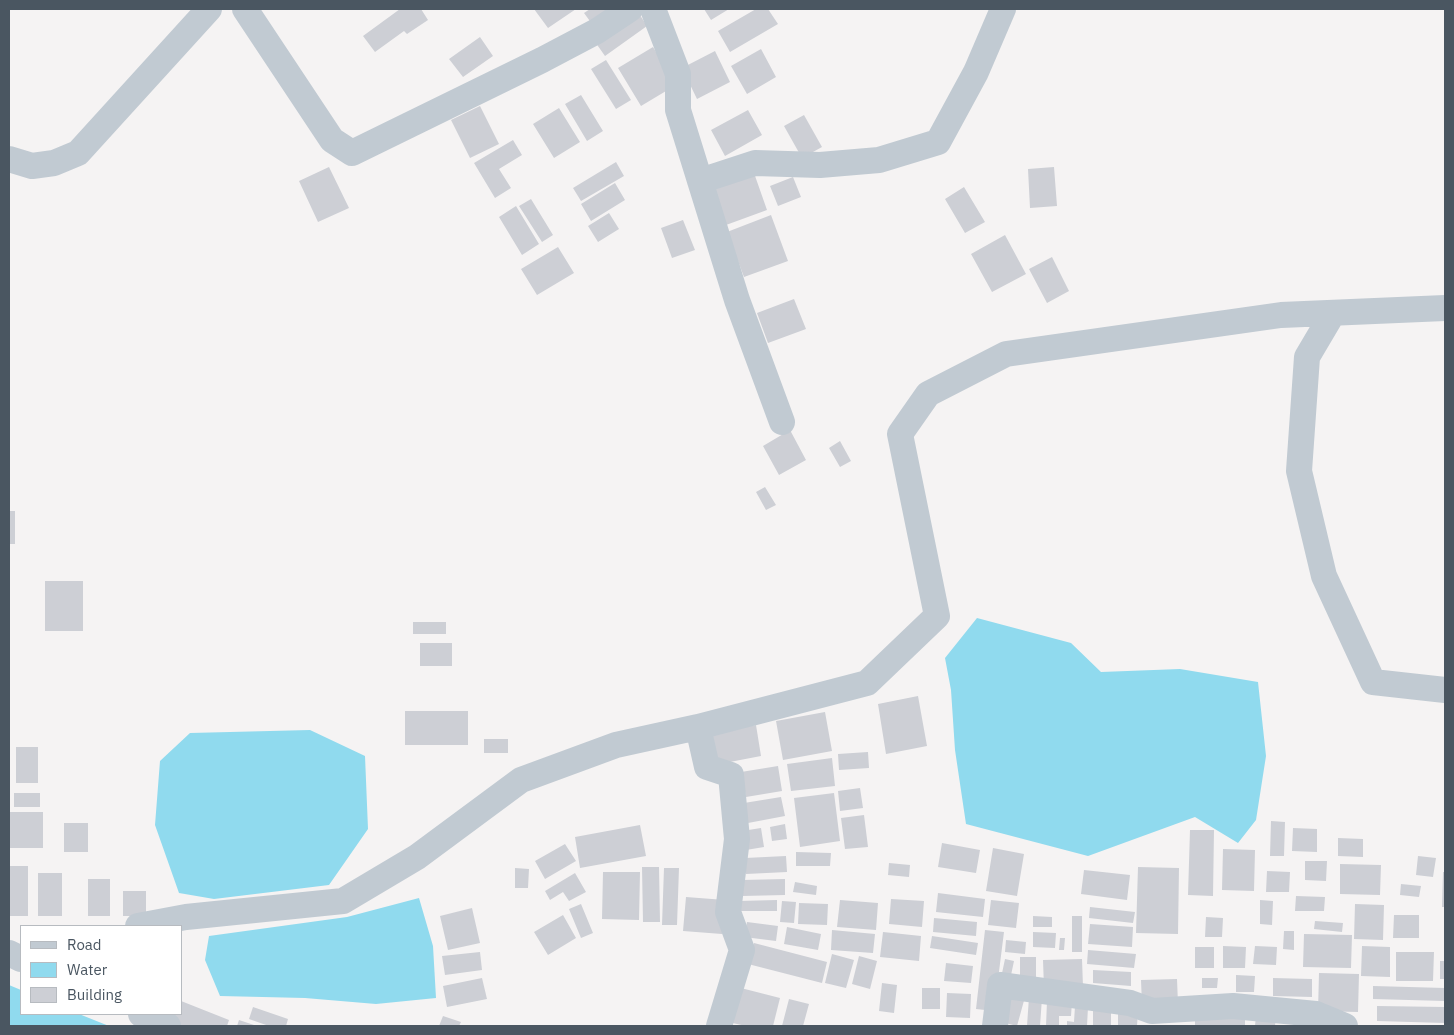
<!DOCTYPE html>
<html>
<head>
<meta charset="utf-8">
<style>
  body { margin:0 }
  #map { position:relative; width:1454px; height:1035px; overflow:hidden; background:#f5f3f3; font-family:"IBM Plex Sans",sans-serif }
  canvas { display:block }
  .frame { position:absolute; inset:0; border:10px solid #4a5661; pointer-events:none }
  .legend { position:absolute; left:20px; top:925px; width:162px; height:90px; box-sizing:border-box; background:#fff; border:1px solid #b7bbc0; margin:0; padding:6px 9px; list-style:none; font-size:15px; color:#4a5661 }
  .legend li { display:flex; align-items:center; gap:10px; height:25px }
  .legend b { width:25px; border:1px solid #b7bbc0 }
</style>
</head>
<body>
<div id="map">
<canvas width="1454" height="1035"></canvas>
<div class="frame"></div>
<ul class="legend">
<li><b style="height:6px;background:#c1cad2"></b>Road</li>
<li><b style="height:14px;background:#90daee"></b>Water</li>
<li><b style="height:14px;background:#cdcfd5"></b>Building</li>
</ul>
</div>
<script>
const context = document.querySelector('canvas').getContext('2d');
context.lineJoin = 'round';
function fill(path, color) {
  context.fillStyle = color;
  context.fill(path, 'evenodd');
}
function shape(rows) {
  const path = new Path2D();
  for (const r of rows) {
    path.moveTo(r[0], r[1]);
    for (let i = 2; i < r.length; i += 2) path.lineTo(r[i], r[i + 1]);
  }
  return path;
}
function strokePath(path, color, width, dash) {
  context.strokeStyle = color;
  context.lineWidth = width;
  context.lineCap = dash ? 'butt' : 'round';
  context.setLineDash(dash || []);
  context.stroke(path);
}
const water = shape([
  [977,618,1071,643,1101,672,1180,669,1258,682,1266,756,1256,820,1238,843,1195,817,1088,856,966,824,955,750,951,690,945,658],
  [310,730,365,756,368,829,329,885,214,899,179,893,155,825,160,761,190,733],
  [419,898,433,946,436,998,376,1004,305,998,220,996,205,960,209,936,347,917],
  [9,985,21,990,21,1014,79,1014,109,1026,9,1026]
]);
const building = shape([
  [400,9,421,9,428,20,407,34,404,31,375,52,363,36],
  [534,9,576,9,548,28],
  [590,9,622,9,595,28,584,13],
  [636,9,647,26,605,56,593,39],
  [704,9,729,9,711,20],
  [756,9,768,9,778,24,730,52,718,31],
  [480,37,493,56,463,77,449,59],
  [653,47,676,85,641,106,618,68],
  [761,49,776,77,747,94,731,66],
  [715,51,730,82,697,99,682,68],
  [606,60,631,100,616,109,591,69],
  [581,95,603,131,587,141,565,104],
  [480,106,499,144,470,158,451,120],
  [559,108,580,142,554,158,533,124],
  [748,110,762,135,725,156,711,130],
  [804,115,822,147,802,158,784,126],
  [513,140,522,155,499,169,511,188,495,198,474,163],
  [616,162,624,176,581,201,573,188],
  [329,167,349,208,318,222,299,181],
  [1054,167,1057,206,1030,208,1028,169],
  [754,173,767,210,726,225,713,189],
  [793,177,801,197,778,206,770,186],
  [615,183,625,200,591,221,581,204],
  [964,187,985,222,965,233,945,199],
  [531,199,553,235,542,242,519,206],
  [516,206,539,244,522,255,499,217],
  [609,213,619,229,598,242,588,226],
  [771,215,788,261,744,277,727,232],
  [683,220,695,250,672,258,661,228],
  [1005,235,1026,274,992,292,971,254],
  [558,247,574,273,537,295,521,269],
  [1052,257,1069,291,1047,303,1029,269],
  [794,299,806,329,768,343,757,313],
  [790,430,806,460,779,475,763,446],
  [840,441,851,461,840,467,829,448],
  [765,487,776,505,766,510,756,492],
  [9,511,15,511,15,544,9,544],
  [45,581,83,581,83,631,45,631],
  [413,622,446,622,446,634,413,634],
  [420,643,452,643,452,666,420,666],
  [918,696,927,746,886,754,878,704],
  [405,711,468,711,468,745,405,745],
  [825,712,832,751,783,760,776,721],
  [756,725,761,756,714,765,708,734],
  [484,739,508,739,508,753,484,753],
  [16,747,38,747,38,783,16,783],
  [868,752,869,768,839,770,838,754],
  [832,758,835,786,791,791,787,764],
  [778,766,782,791,746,797,741,772],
  [860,788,863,808,840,811,838,791],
  [14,793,40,793,40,807,14,807],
  [834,793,840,841,800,847,794,798],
  [781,797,785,816,748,823,744,803],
  [10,812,43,812,43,848,10,848],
  [864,815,868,847,845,849,841,818],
  [1271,821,1285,822,1284,856,1270,856],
  [64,823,88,823,88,852,64,852],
  [785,824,787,839,772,841,770,827],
  [640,825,646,856,580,868,575,837],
  [761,828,764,847,746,850,742,831],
  [1293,828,1317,829,1317,852,1292,851],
  [1190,830,1214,830,1213,896,1188,895],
  [1338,838,1363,839,1363,857,1338,856],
  [942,843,980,850,976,873,938,867],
  [565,844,576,861,545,879,535,861],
  [993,848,1024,854,1017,896,986,891],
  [1223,849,1255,850,1254,891,1222,890],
  [796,852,831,853,830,866,796,866],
  [786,856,787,872,746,874,745,858],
  [1418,856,1436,858,1433,877,1416,875],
  [1305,861,1327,861,1326,881,1305,880],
  [889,863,910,865,909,877,888,875],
  [1340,864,1381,865,1380,895,1340,894],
  [9,866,28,866,28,916,9,916],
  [642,867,659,867,660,922,643,922],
  [1138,867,1179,868,1178,934,1136,933],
  [515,868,529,869,528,888,515,888],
  [664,868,679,868,677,925,662,925],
  [1084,870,1130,875,1127,900,1081,894],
  [1267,871,1290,872,1289,892,1266,892],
  [603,872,640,872,639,920,602,919],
  [1443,872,1445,872,1445,907,1442,907],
  [38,873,62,873,62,916,38,916],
  [575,873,586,892,569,901,563,892,550,900,545,891],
  [88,879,110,879,110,916,88,916],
  [785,879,785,895,742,896,742,880],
  [795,882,817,886,816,895,793,892],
  [1401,884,1421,886,1419,897,1400,895],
  [123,891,146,891,146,916,123,916],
  [938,893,985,899,983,917,936,912],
  [1296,896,1325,897,1324,911,1295,911],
  [686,897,725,900,722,934,683,931],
  [891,899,924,901,922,927,889,924],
  [777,900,777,911,738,911,738,901],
  [840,900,878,903,876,930,837,927],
  [991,900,1019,903,1016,928,988,925],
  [1260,900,1273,901,1272,925,1260,924],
  [782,901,796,902,794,923,780,922],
  [799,903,828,904,827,925,798,924],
  [581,904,593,933,581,938,569,909],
  [1355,904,1384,905,1383,940,1354,939],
  [1090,907,1135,912,1133,923,1089,918],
  [472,908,480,943,448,950,440,916],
  [563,915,576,938,548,955,534,932],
  [1394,915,1419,915,1419,938,1393,938],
  [1033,916,1052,917,1052,927,1033,927],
  [1072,916,1082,916,1082,952,1072,952],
  [1206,917,1223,918,1222,937,1205,937],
  [934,918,977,922,976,936,933,932],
  [1315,921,1343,923,1342,932,1314,929],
  [747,922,778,926,776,941,744,937],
  [1090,924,1133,927,1132,947,1088,944],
  [787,927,821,934,818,950,784,944],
  [832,930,875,934,873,953,831,950],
  [985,930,1004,932,994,1011,976,1009],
  [1284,931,1294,931,1294,950,1283,949],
  [883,932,921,936,919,961,880,957],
  [1033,932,1056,933,1055,948,1033,947],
  [1304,934,1352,935,1351,968,1303,967],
  [932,936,978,943,976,955,930,948],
  [1060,938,1065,938,1064,950,1059,950],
  [1006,940,1026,942,1025,954,1005,952],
  [754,943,827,962,822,983,748,964],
  [1223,946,1246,947,1245,968,1223,968],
  [1255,946,1277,947,1276,965,1253,964],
  [1362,946,1390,947,1390,977,1361,976],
  [1195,947,1214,947,1214,968,1195,968],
  [1088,950,1136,954,1134,968,1087,964],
  [480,952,482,970,445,975,442,956],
  [1396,952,1434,952,1433,981,1396,981],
  [832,954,854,960,846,988,825,983],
  [859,956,877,961,870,989,852,984],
  [1020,957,1036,957,1036,983,1020,983],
  [1005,959,1014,961,1010,980,1001,978],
  [1082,959,1083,987,1044,988,1043,960],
  [1440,961,1445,961,1445,979,1440,979],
  [946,963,973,966,971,983,944,981],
  [1093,970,1131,972,1131,986,1093,983],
  [1319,973,1359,974,1358,1012,1318,1011],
  [1236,975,1255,976,1254,992,1236,992],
  [482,978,487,999,447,1007,443,986],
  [1202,978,1218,978,1217,988,1202,988],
  [1273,978,1312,979,1312,997,1273,996],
  [1177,979,1178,1004,1142,1005,1141,980],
  [882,983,897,985,894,1013,879,1011],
  [1373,986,1445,988,1445,1001,1373,999],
  [737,987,780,998,773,1026,746,1026,728,1022],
  [922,988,940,988,940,1009,922,1009],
  [1006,992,1025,997,1017,1026,998,1021],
  [947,993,971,994,970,1018,946,1017],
  [1029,997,1042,998,1040,1026,1027,1026],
  [789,999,809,1004,803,1026,782,1026],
  [181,1001,229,1020,227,1026,180,1026,156,1014,181,1014],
  [1047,1001,1072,1002,1071,1016,1059,1016,1059,1026,1046,1026],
  [1075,1006,1088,1007,1087,1026,1067,1026,1067,1021,1074,1022],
  [1377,1006,1445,1007,1445,1023,1377,1021],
  [253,1007,288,1019,286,1026,269,1026,249,1019],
  [1093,1007,1111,1008,1111,1026,1093,1026],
  [1118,1010,1138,1010,1137,1026,1118,1026],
  [1195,1014,1245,1015,1245,1026,1195,1026],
  [1256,1015,1276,1015,1275,1026,1255,1026],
  [443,1016,461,1022,459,1026,439,1026],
  [239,1020,257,1026,237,1026]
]);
const street = shape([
  [245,9,332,140,352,153,542,60,597,31,630,9],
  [653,9,678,74,678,110,737,300,782,422],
  [9,159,32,166,54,163,78,153,209,9],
  [700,181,755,163,820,165,879,160,938,142,976,72,1003,9],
  [1333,313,1307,357,1299,471,1324,576,1373,682,1445,690],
  [698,727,707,767,731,775,737,839,728,912,742,950,719,1026],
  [138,926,186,917,343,901,417,857,521,780,616,745,698,727,867,683,937,616,900,434,928,394,1006,354,1281,315,1445,308],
  [9,953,21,959],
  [141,1014,168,1026],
  [995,1026,1000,985,1130,1003,1152,1011,1233,1006,1316,1014,1345,1026]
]);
fill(water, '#90daee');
fill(building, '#cdcfd5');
strokePath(street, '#c1cad2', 26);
</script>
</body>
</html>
